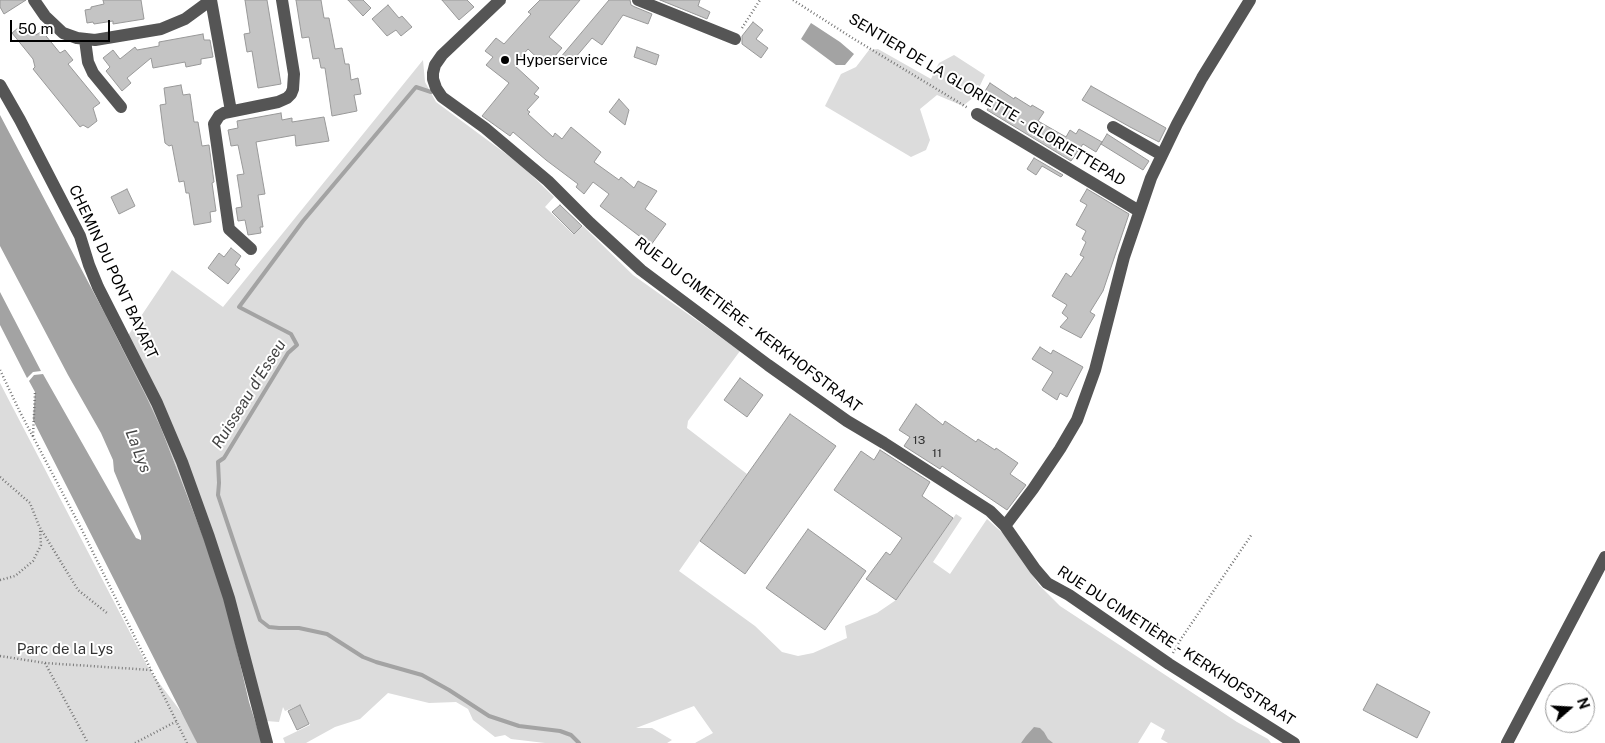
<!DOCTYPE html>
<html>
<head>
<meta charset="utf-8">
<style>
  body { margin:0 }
  #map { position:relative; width:1605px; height:743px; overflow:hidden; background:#fff; font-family:"Public Sans",sans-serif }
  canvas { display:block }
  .north { position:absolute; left:1545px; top:683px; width:50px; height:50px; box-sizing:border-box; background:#fff; border:1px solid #999; border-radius:50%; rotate:71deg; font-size:14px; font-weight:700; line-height:20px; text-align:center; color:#000 }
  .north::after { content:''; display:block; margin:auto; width:18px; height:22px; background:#000; clip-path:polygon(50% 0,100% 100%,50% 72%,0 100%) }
  .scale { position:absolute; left:10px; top:20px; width:100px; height:22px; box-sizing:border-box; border:2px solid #000; border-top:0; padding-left:6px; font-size:15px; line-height:18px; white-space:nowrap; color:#000; -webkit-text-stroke:4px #fff; paint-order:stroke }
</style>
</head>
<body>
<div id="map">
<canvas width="1605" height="743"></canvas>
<div class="north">N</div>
<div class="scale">50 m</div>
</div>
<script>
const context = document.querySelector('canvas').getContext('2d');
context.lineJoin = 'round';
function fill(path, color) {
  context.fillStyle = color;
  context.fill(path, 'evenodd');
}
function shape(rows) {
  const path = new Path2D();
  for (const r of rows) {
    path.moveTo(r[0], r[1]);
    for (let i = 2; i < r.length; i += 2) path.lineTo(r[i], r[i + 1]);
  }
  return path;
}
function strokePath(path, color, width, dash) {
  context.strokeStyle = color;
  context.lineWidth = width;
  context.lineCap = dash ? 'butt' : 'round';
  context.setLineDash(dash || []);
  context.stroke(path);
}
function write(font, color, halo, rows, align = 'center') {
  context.font = font + ' "Public Sans",sans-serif';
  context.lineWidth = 4;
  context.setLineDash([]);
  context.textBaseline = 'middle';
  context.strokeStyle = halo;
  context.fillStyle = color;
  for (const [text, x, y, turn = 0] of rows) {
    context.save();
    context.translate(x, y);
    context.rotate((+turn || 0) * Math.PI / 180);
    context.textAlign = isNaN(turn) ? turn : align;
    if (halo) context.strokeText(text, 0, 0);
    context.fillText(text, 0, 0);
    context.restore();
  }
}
const green = shape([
  [878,49,931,79,939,63,954,55,985,75,975,96,963,106,937,95,920,109,930,140,926,150,911,157,825,106,841,74,856,67,869,50],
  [423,60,425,82,436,102,521,165,554,197,545,207,573,234,583,226,633,275,740,351,688,421,687,428,747,474,679,571,755,626,782,652,798,656,813,653,847,638,845,626,877,613,896,600,956,514,962,518,933,562,950,574,987,519,1007,537,1039,585,1060,606,1237,722,1268,739,1271,743,1168,743,1161,739,1165,730,1151,722,1138,743,695,743,713,733,694,706,636,728,652,728,672,740,667,743,545,743,511,739,505,735,495,737,473,720,468,709,456,702,429,703,388,693,360,719,335,727,306,743,285,743,283,738,310,725,300,705,285,711,283,707,279,722,266,721,207,547,161,428,121,346,172,270,223,307],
  [0,383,150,671,185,717,197,743,0,743]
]);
const water = shape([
  [811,23,840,42,854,54,845,65,836,65,801,39],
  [0,115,105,314,146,396,161,428,207,547,227,608,249,702,262,743,197,743,33,420,35,392,29,381,34,375,43,374,136,538,141,540,141,536,114,471,113,460,101,433,68,375,0,246],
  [0,292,41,371,33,372,27,378,0,325],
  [1034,727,1040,728,1044,732,1048,739,1053,743,1021,743,1026,736]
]);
const stream = shape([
  [431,92,416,87,303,221,239,307,291,334,297,345,288,353,224,458,218,462,219,483,218,495,260,620,269,627,279,628,299,628,327,634,363,657,376,662,422,675,449,690,489,716,519,726,560,731,571,735,579,743]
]);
const building = shape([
  [0,0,26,0,4,14,0,7,0,0],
  [103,0,141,0,144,19,113,24,113,21,94,24,93,22,87,23,85,10,91,9,91,7,104,4,103,0],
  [245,0,267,0,281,84,258,88,252,51,247,52,244,34,250,33,245,0],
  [296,0,321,0,324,18,329,18,335,49,342,48,345,64,349,64,351,80,358,78,361,94,354,95,357,111,332,116,325,68,321,68,319,58,313,59,309,37,302,38,296,0],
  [348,0,363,0,371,8,363,16,348,0],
  [442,0,467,0,474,7,459,20,442,0],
  [540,0,580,0,549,37,562,48,546,66,528,49,514,65,539,88,534,94,539,97,527,110,530,112,528,114,553,137,555,133,562,139,571,127,601,152,594,162,619,180,621,177,634,188,638,181,657,191,645,209,666,224,651,245,600,206,609,194,593,182,584,194,576,187,578,184,546,160,513,132,510,136,482,116,509,83,486,65,493,57,485,51,496,38,504,44,531,14,528,12,540,0],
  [609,0,630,0,631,5,635,7,652,14,648,24,623,15,602,45,592,38,569,65,560,58,609,0],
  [660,0,700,0,698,6,710,12,707,19,660,0],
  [388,5,399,18,402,16,412,27,401,36,396,30,387,36,372,19,388,5],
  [25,22,36,35,42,31,60,53,65,50,73,60,68,64,100,103,93,108,97,121,88,128,83,125,80,127,33,69,35,67,33,59,12,33,25,22],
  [753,22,763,30,756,39,768,48,761,58,742,44,742,36,753,22],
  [203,34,204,40,210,40,213,57,201,59,201,64,186,67,185,62,153,68,151,58,127,78,131,83,122,91,106,71,110,67,103,58,113,50,120,59,135,47,137,50,159,46,159,42,203,34],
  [637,47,659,55,656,65,634,57,637,47],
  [990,83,1014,99,1015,97,1031,107,1032,105,1044,112,1038,121,1066,137,1070,130,1076,134,1079,129,1102,142,1096,152,1083,144,1071,161,987,110,991,104,988,103,991,99,984,93,990,83],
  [181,85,183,95,190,94,194,122,198,122,202,146,209,145,214,182,212,183,216,211,210,212,211,222,194,225,189,193,186,193,184,181,179,182,172,145,169,146,165,143,162,121,160,105,166,104,164,88,181,85],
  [1091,86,1166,128,1159,142,1130,127,1082,100,1091,86],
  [619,99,629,110,625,125,609,112,619,99],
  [281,113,282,120,292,118,292,122,324,117,329,141,296,146,295,135,256,142,265,194,258,195,263,227,260,227,261,233,248,235,245,220,238,221,236,208,242,207,237,175,244,174,238,145,231,146,228,130,238,128,237,121,281,113],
  [1107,134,1149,161,1143,170,1101,144,1107,134],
  [1034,158,1063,175,1061,177,1042,166,1036,175,1027,169,1034,158],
  [127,189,135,206,119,214,111,197,127,189],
  [1087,189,1129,214,1103,291,1090,312,1095,315,1081,338,1060,327,1068,318,1062,313,1067,305,1052,296,1066,273,1071,277,1084,257,1080,255,1086,242,1082,239,1086,231,1076,225,1087,205,1080,201,1087,189],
  [560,205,582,226,574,234,552,212,560,205],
  [231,248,241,256,235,265,240,269,228,284,208,268,219,253,224,257,231,248],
  [1040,347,1051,354,1053,350,1083,367,1067,397,1060,393,1057,400,1042,390,1053,372,1032,359,1040,347],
  [740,378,763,395,747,417,724,400,740,378],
  [916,404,943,425,945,421,976,442,978,439,995,450,996,448,1018,463,1010,474,1026,485,1007,510,942,466,940,469,904,446,910,437,899,430,916,404],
  [790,414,836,446,745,574,700,541,790,414],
  [880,450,930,482,922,496,953,518,896,600,866,579,886,552,890,555,902,538,834,490,861,451,874,460,880,450],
  [808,529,866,571,825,630,766,588,808,529],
  [1377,684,1430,712,1417,738,1363,710,1377,684],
  [300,705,309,724,297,730,288,711,300,705]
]);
const path = shape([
  [793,0,854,39,968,108],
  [742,28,760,0],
  [0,370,20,412,82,530,187,743],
  [33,436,35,392],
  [0,477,30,503,39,526,78,590,107,613],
  [0,580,15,576,33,561,41,545,40,529],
  [1173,653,1181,639,1252,534],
  [0,656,45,663,151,670],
  [45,663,88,743],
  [135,743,177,721]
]);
const minor = shape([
  [34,0,45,16,63,33,77,38,95,40,161,29,185,19,211,0],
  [211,0,231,111],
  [500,0,442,55,435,65,433,73,433,79,436,88,442,97,485,128,548,181,590,223,641,270,768,365,847,421,884,443,990,511,1005,526,1035,569,1047,583,1069,595,1169,664,1294,743],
  [638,0,735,39],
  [85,40,88,62,93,73,121,107],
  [0,85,20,120,80,236,89,265,98,287,157,403,182,462,209,537,229,598,267,743],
  [977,114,1139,211],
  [1113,127,1162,155],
  [251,249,229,229,214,124,219,116,224,113,278,102,287,98,291,94,293,89,294,74,282,0],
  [1005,526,1033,489,1060,449,1077,420,1095,370,1124,257,1151,178,1177,124,1202,78,1250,0],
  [1507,743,1605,557]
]);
const markers = [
  [505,60,5,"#000"]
];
const numberNames = [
  ["13",919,440],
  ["11",937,453]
];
const poiNames = [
  ["Hyperservice",515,60]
];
const streetNames = [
  ["SENTIER DE LA GLORIETTE - GLORIETTEPAD",987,100,31],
  ["CHEMIN DU PONT BAYART",113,272,65],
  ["RUE DU CIMETIÈRE - KERKHOFSTRAAT",748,325,37],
  ["RUE DU CIMETIÈRE - KERKHOFSTRAAT",1176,646,33]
];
const parkNames = [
  ["Parc de la Lys",65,649]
];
const waterNames = [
  ["Ruisseau d'Esseu",249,394,-58],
  ["La Lys",138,451,69]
];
fill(green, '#dcdcdc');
fill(water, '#a3a3a3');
strokePath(stream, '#a3a3a3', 4);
fill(building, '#c4c4c4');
strokePath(building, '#999', 1);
strokePath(path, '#777', 2.5, [1, 2.5]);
strokePath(minor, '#555', 12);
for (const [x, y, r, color] of markers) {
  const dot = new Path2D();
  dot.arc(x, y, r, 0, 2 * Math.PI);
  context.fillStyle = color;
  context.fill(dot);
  strokePath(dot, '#fff', 2);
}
write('12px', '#313131', null, numberNames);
write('15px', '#000', '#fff', poiNames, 'left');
write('15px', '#000', '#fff', streetNames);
write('15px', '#333', '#fff', parkNames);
write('italic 16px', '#444', '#fff', waterNames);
</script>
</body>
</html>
